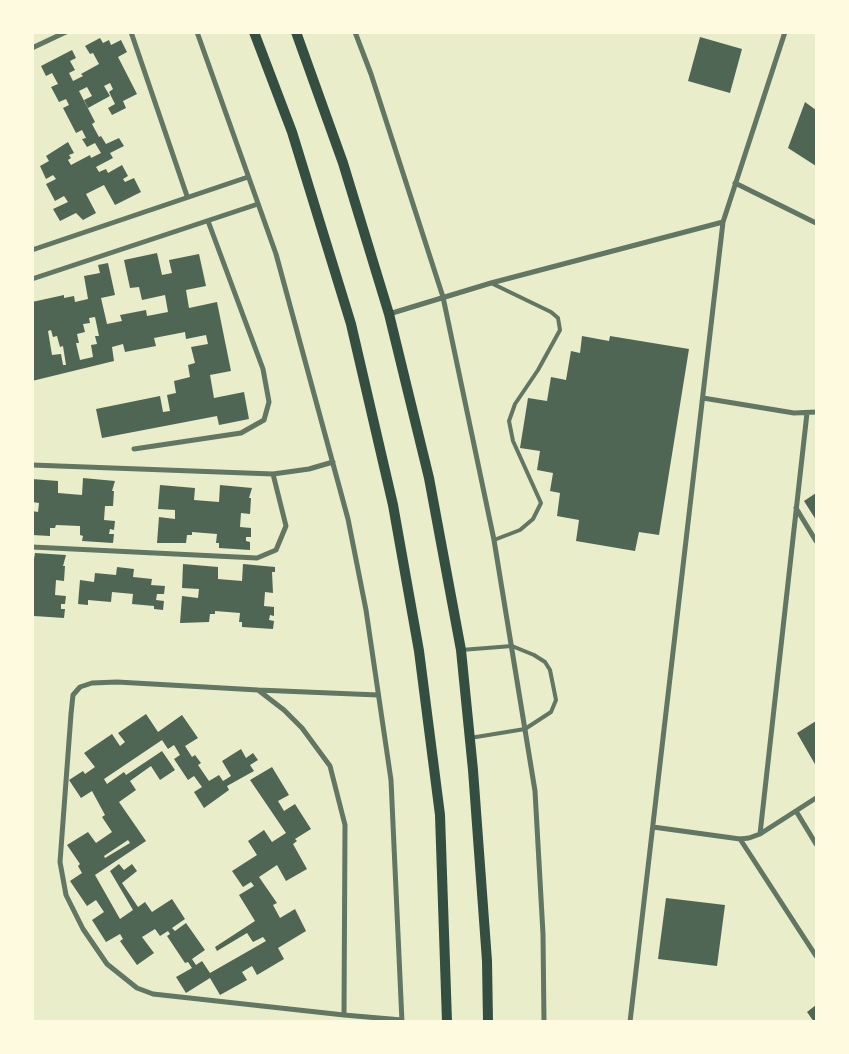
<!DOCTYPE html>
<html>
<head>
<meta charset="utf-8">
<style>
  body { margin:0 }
  #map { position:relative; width:849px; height:1054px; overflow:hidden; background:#e9edc9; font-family:"Varela Round",sans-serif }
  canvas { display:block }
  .frame { position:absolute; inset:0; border:34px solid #fefae0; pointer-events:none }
</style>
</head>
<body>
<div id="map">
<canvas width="849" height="1054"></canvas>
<div class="frame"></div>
</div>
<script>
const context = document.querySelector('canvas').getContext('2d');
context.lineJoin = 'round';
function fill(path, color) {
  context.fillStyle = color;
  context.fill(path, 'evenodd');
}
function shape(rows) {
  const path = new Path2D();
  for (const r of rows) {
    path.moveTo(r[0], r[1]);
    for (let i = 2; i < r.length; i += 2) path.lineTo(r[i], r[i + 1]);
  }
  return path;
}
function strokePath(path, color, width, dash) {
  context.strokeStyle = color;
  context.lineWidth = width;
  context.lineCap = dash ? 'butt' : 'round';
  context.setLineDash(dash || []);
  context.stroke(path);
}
const building = shape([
  [700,37,742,49,730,93,688,81],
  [100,38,103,43,109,40,111,45,121,40,127,52,118,57,137,94,123,101,126,108,112,115,108,108,115,104,109,92,113,89,110,83,104,86,110,96,88,108,84,100,92,96,87,87,79,91,95,122,92,124,99,137,101,136,106,144,119,138,124,146,110,153,113,158,96,167,99,172,106,169,108,173,122,165,128,176,123,179,125,182,134,178,141,192,115,205,104,185,86,194,96,213,83,220,76,213,60,221,53,209,68,202,64,196,55,201,46,184,56,179,53,175,46,179,40,166,49,161,46,156,68,142,74,153,69,155,71,158,68,160,71,165,90,155,91,158,101,153,95,143,87,147,82,139,86,138,82,130,76,133,63,108,69,105,66,99,59,102,51,87,58,84,52,73,46,76,41,66,72,50,76,58,70,61,75,70,69,73,73,81,83,76,81,74,99,64,93,53,90,54,85,46],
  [805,102,816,110,816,166,788,148],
  [157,253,162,275,172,273,169,260,199,254,206,286,186,290,189,308,217,302,231,371,210,375,214,398,244,392,249,419,219,425,217,416,102,438,96,409,160,396,163,412,170,411,167,395,176,393,174,381,190,377,188,365,195,363,191,347,208,344,206,335,186,339,185,332,154,338,156,346,125,352,123,344,112,347,114,361,32,381,32,302,64,295,64,298,74,296,75,302,88,299,84,276,100,273,98,265,108,263,115,295,101,298,107,324,122,321,120,315,146,310,147,316,168,312,165,295,142,300,139,287,130,288,124,260],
  [95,317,99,336,95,336,97,344,91,345,93,357,80,360,76,343,79,343,77,334,85,332,83,324,90,323,89,318],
  [51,330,53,337,57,336,60,347,63,346,66,365,63,365,61,354,52,355,48,331],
  [582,336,609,341,610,336,689,349,659,535,639,532,635,551,576,541,579,520,557,516,560,493,550,491,553,473,537,470,540,451,520,448,528,398,547,401,551,377,566,380,571,351,580,353],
  [83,478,115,481,112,491,114,491,113,506,105,506,104,520,115,521,114,530,110,529,109,534,114,534,113,543,82,541,83,536,80,535,80,526,56,525,55,528,50,528,50,536,32,535,32,511,38,512,39,503,32,502,32,479,58,481,58,493,82,495],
  [160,485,195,488,194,500,219,502,220,485,252,488,249,498,251,498,250,514,241,513,240,527,251,528,251,537,246,537,246,541,250,542,250,550,219,548,219,543,216,543,217,534,192,532,192,535,187,535,186,543,157,543,159,517,175,519,175,510,158,509],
  [816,493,816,520,804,501],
  [35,553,66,555,63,566,65,566,64,581,56,580,55,595,66,596,65,604,61,604,61,609,65,609,64,618,34,616,32,570],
  [183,564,218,567,218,579,242,581,243,564,275,567,275,572,272,572,273,593,265,592,264,606,274,607,274,616,270,615,269,620,274,621,273,629,242,627,242,622,239,622,240,613,215,611,215,614,210,614,209,622,180,623,182,596,198,598,199,589,182,588],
  [117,567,134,569,133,577,152,579,151,585,165,586,164,594,157,594,156,600,164,601,163,610,154,609,154,606,132,604,133,594,112,592,111,602,88,600,88,605,78,604,80,580,94,582,95,573,116,575],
  [146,714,158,732,182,715,198,738,185,746,192,757,195,755,201,763,198,765,209,781,219,775,223,781,231,776,222,761,241,749,246,758,253,753,258,760,250,765,254,771,227,786,229,790,204,808,194,792,202,787,194,776,188,780,174,759,180,755,174,745,168,749,162,740,104,779,107,784,124,772,126,775,162,751,175,770,160,780,151,766,130,781,136,790,119,802,146,841,95,875,120,919,133,910,110,871,119,864,124,870,132,864,137,871,122,883,138,907,145,902,152,912,172,899,185,919,172,928,175,931,186,923,205,950,192,959,196,965,202,961,210,973,266,941,263,937,253,942,247,933,217,951,215,947,255,921,239,895,254,886,251,882,243,887,232,871,257,855,248,841,264,830,272,842,286,833,250,780,272,767,289,795,278,801,284,811,295,804,311,829,295,839,297,841,293,844,307,869,286,881,277,865,259,877,277,903,273,905,280,918,295,909,306,931,278,948,284,959,257,975,252,966,242,972,247,980,220,995,210,978,186,993,176,977,192,968,188,962,185,963,167,936,170,934,168,931,160,936,155,929,142,937,154,953,137,965,120,941,123,939,120,934,106,942,92,920,104,912,96,900,87,906,70,881,82,873,78,866,80,864,67,845,88,832,96,843,112,832,102,817,105,815,92,791,81,798,69,780,83,771,85,774,95,767,84,753,112,734,120,746,125,742,118,733],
  [128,840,130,843,105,858,104,856],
  [816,721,816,766,797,733],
  [666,898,725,905,717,966,658,959],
  [816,1005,816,1022,814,1022,807,1012]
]);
const service = shape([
  [491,283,551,312,558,318,560,330,538,370,515,404,509,421,513,441,541,503,533,519,520,530,494,540],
  [461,650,512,646,534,655,545,662,550,670,556,700,551,712,525,729,470,738]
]);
const minor = shape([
  [131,32,187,196],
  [197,32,276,254,348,519,366,610,391,780,402,1022],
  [355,32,371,74,443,297,494,540,535,791,543,934,544,1022],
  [32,48,66,32],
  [735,183,816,223],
  [32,250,248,177],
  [32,279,258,204],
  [389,314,491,283,723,222],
  [703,398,794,413,816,412],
  [134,449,241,433,264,420,269,402,263,369,208,221],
  [32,465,273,474,309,469,333,462],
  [796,508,816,541],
  [32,547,257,558,276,550,286,526,273,474],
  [258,690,378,695],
  [796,811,816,844],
  [653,827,740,839,749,838,760,834,816,798],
  [760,834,807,413],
  [740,839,816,956],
  [344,1015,345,825,330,766,302,728,284,710,258,690,117,682,92,683,80,687,73,695,71,714,60,862,66,895,83,929,107,964,137,988,153,994,344,1015,402,1020],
  [630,1022,723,222,785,32]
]);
const secondary = shape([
  [254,32,292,132,351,324,393,505,419,651,440,815,447,1022],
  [296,32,343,163,389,314,429,478,461,650,473,770,487,961,488,1022]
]);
fill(building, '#4f6655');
strokePath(service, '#617663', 4);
strokePath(minor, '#617663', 5);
strokePath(secondary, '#344e41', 10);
</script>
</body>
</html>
